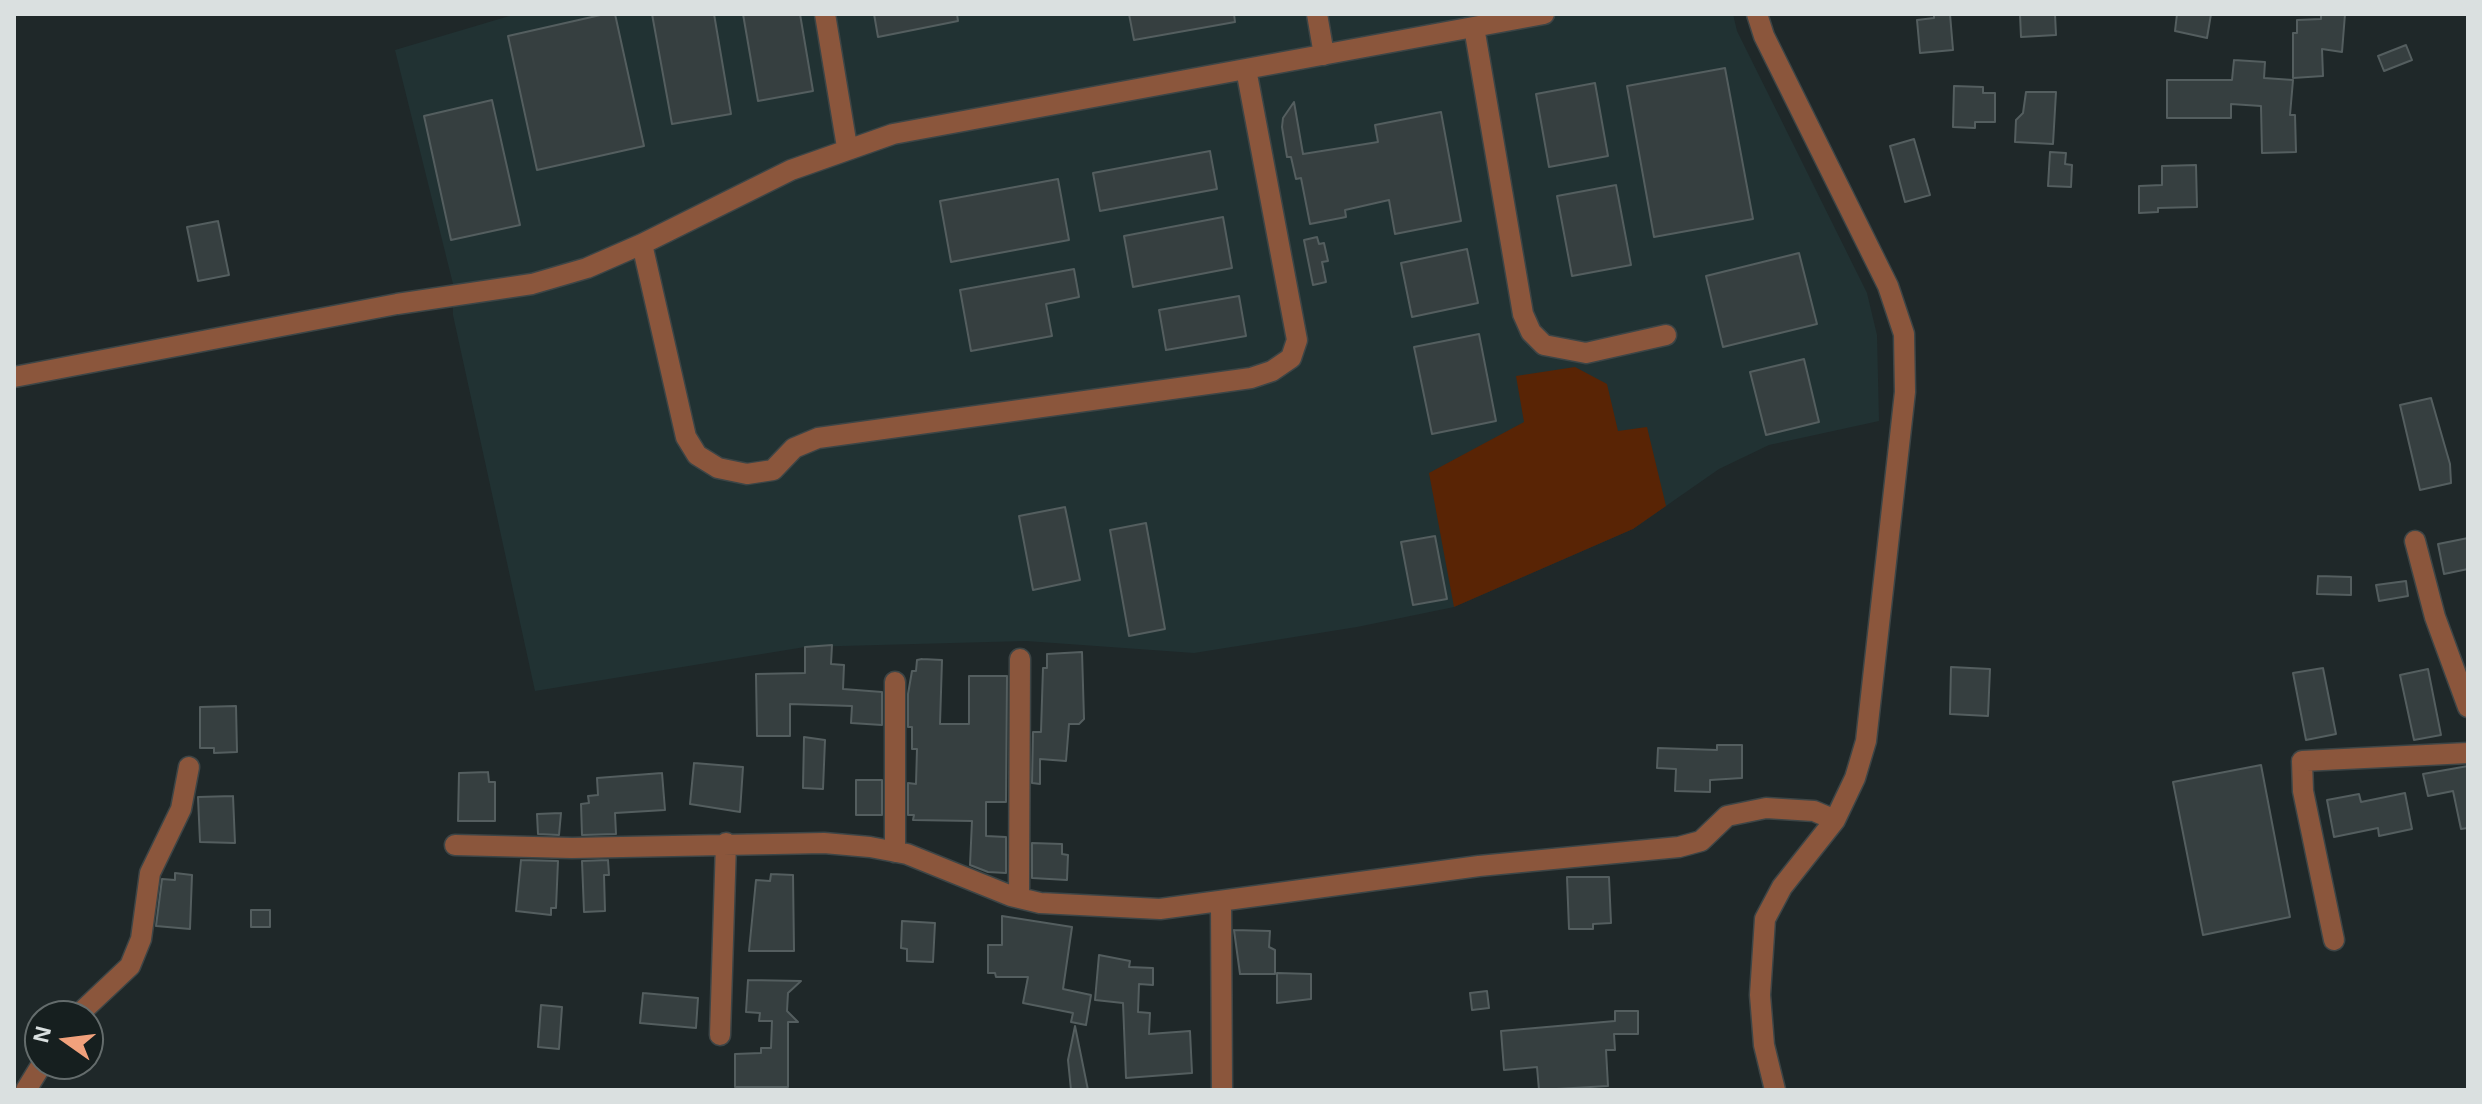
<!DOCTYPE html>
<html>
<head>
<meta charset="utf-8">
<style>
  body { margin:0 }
  #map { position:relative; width:2482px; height:1104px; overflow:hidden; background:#1f2829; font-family:Helvetica,sans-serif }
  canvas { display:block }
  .frame { position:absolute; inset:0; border:16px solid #dae0e0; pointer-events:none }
  .north { position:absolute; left:24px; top:1000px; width:80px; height:80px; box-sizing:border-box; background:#161f1f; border:2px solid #646c6c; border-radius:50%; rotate:284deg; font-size:22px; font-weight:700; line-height:32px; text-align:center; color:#dae0e0 }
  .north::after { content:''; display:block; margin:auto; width:28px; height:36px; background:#f1a17c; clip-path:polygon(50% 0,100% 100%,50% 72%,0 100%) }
</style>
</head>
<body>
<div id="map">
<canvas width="2482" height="1104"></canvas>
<div class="frame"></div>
<div class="north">N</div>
</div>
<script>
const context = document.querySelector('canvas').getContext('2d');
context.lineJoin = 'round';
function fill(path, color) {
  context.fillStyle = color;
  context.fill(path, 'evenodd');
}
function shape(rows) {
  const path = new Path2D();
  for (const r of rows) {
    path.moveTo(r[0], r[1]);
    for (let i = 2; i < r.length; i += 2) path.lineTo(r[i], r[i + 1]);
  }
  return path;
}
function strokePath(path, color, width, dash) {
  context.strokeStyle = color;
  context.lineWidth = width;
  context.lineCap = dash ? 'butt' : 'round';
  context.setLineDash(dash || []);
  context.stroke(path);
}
const built = shape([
  [516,14,1733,14,1737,31,1867,293,1877,335,1879,421,1769,445,1719,469,1633,529,1454,607,1357,627,1194,653,1026,641,805,647,535,691,453,315,453,284,395,50]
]);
const green = shape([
  [1575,367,1607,384,1618,431,1647,427,1666,506,1633,529,1454,607,1429,473,1524,422,1516,376]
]);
const building = shape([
  [605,14,615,14,644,146,537,170,508,36,605,14],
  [652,14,714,14,731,114,672,124,652,14],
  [743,14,800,14,813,91,758,101,743,14],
  [874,14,957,14,958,21,878,37,874,14],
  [1129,14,1234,14,1235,22,1134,40,1129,14],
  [1934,14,1950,14,1953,50,1920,53,1917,20,1934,18,1934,14],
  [2020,14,2055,14,2056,35,2021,37,2020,14],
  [2177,14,2211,14,2207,38,2175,31,2177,14],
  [2321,14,2345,14,2342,52,2322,49,2323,76,2293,78,2293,33,2297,33,2297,20,2321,19,2321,14],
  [2406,45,2412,60,2384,71,2378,56,2406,45],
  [2234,60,2265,62,2264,78,2293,80,2290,115,2295,115,2296,152,2262,153,2261,106,2231,104,2231,118,2167,118,2167,80,2232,80,2234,60],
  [1725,68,1753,219,1654,237,1627,86,1725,68],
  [1595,83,1608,156,1549,167,1536,94,1595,83],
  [1954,86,1983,87,1983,93,1995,93,1995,122,1975,122,1975,128,1953,127,1954,86],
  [2026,92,2056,92,2053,144,2015,142,2016,120,2023,113,2026,92],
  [492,100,520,225,451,240,424,116,492,100],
  [1294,102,1303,154,1378,142,1375,125,1441,112,1461,221,1395,234,1389,200,1345,210,1346,217,1310,224,1301,178,1296,179,1291,157,1287,157,1282,127,1283,118,1294,102],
  [1914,139,1930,195,1905,202,1890,146,1914,139],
  [1210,151,1217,189,1100,211,1093,173,1210,151],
  [2050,152,2066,153,2065,164,2072,165,2071,187,2048,186,2050,152],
  [2196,165,2197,207,2158,208,2158,212,2139,213,2139,186,2162,185,2162,166,2196,165],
  [1058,179,1069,240,951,262,940,201,1058,179],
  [1616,185,1631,265,1572,276,1557,196,1616,185],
  [1223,217,1232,268,1133,287,1124,236,1223,217],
  [218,221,229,275,198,281,187,227,218,221],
  [1317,237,1319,244,1324,243,1328,261,1322,262,1326,282,1313,285,1304,240,1317,237],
  [1467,249,1478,303,1412,317,1401,263,1467,249],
  [1799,253,1817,324,1723,347,1706,276,1799,253],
  [1074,269,1079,297,1046,304,1052,336,971,351,960,290,1074,269],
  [1239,296,1246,336,1166,350,1159,310,1239,296],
  [1479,334,1496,421,1432,434,1414,347,1479,334],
  [1804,359,1819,422,1766,435,1750,372,1804,359],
  [2431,398,2450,464,2451,483,2420,490,2400,405,2431,398],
  [1065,507,1080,580,1033,590,1019,516,1065,507],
  [1146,523,1165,629,1129,636,1110,530,1146,523],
  [1435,536,1447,599,1413,605,1401,542,1435,536],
  [2468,538,2468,569,2444,574,2438,544,2468,538],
  [2318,576,2351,577,2351,595,2317,594,2318,576],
  [2406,581,2408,596,2379,601,2376,585,2406,581],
  [832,645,831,664,844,665,843,689,882,692,882,725,851,723,852,706,790,704,790,736,757,736,756,674,805,673,805,647,832,645],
  [1082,652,1084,719,1079,724,1069,724,1066,761,1040,759,1040,784,1032,783,1033,732,1041,732,1043,668,1047,668,1047,654,1082,652],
  [922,659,942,660,940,724,969,724,969,676,1007,676,1006,802,986,802,986,836,1006,837,1006,873,988,872,970,865,972,821,913,820,914,815,908,815,908,783,916,784,917,749,912,749,912,727,908,727,908,694,912,671,916,671,917,660,922,659],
  [1951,667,1990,669,1988,716,1950,714,1951,667],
  [2323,668,2336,734,2306,740,2293,673,2323,668],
  [2428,669,2441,735,2414,740,2400,675,2428,669],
  [236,706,237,752,214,753,214,748,200,748,200,707,236,706],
  [804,737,825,740,823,789,803,788,804,737],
  [1717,745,1742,745,1742,778,1710,780,1710,792,1675,791,1676,769,1657,768,1658,748,1717,750,1717,745],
  [694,763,743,767,740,812,690,804,694,763],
  [2261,765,2290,917,2203,935,2173,782,2261,765],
  [2468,766,2468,828,2461,829,2453,791,2428,796,2423,774,2468,766],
  [488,772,489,782,495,782,495,821,458,821,459,773,488,772],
  [662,773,665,810,615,813,616,834,582,835,581,804,589,803,588,796,598,795,597,778,662,773],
  [856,780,882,780,882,815,856,815,856,780],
  [2405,793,2412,829,2379,836,2378,828,2334,837,2327,800,2359,794,2361,802,2405,793],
  [233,796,235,843,200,842,198,797,233,796],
  [561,813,559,835,538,834,537,814,561,813],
  [1032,843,1062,844,1062,854,1068,855,1067,880,1032,878,1032,843],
  [521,860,558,861,556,908,551,908,551,915,516,911,521,860],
  [608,860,609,875,604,875,605,911,584,912,582,861,608,860],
  [175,873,192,875,190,929,156,926,162,879,175,880,175,873],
  [771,874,793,875,794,951,749,951,756,880,770,881,771,874],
  [1567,877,1609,877,1611,923,1593,924,1593,929,1569,929,1567,877],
  [251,910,270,910,270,927,251,927,251,910],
  [1002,916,1072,927,1063,989,1091,995,1086,1025,1071,1022,1073,1013,1023,1003,1028,977,996,977,995,973,988,973,988,945,1002,945,1002,916],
  [902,921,935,923,933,962,907,961,907,949,901,948,902,921],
  [1234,930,1270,931,1269,947,1275,950,1275,974,1240,974,1234,930],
  [1099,955,1130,961,1129,967,1153,968,1153,985,1139,984,1138,1012,1150,1013,1149,1034,1190,1031,1192,1073,1126,1078,1123,1003,1095,1000,1099,955],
  [1277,973,1311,974,1311,999,1277,1003,1277,973],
  [748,980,801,981,788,993,787,1011,798,1022,788,1022,788,1087,735,1087,735,1054,761,1053,761,1048,771,1048,772,1021,759,1021,760,1013,746,1012,748,980],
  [1487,991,1489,1008,1472,1010,1470,993,1487,991],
  [643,993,698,998,696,1028,640,1023,643,993],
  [541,1005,562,1007,559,1049,538,1047,541,1005],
  [1615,1011,1638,1011,1638,1034,1614,1034,1615,1050,1606,1050,1608,1086,1539,1090,1537,1067,1504,1070,1501,1031,1615,1021,1615,1011],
  [1075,1026,1088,1090,1071,1090,1068,1060,1075,1026]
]);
const minor = shape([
  [825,14,847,147],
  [1317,14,1324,55],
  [1757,14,1764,36,1888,286,1904,334,1905,392,1866,741,1855,778,1835,820,1782,887,1765,919,1760,995,1764,1045,1775,1090],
  [1474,27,1523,314,1531,332,1544,345,1586,353,1666,335],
  [1246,69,1297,340,1291,358,1272,371,1251,378,818,438,794,448,773,470,747,474,718,468,697,455,686,437,642,244,791,170,893,134,1544,14],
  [14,377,397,304,532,284,587,268,642,244],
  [2415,541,2435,617,2468,707],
  [895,682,895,852],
  [455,845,572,848,824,843,870,847,907,854,1011,896,1040,903,1160,909,1479,866,1679,847,1701,841,1727,816,1766,808,1814,811,1835,820],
  [1019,898,1020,659],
  [1221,903,1222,1090],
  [2334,940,2303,791,2302,761,2468,753],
  [77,1016,130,966,141,939,150,873,181,809,189,767],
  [720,1035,726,843],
  [26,1090,42,1064]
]);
fill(built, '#213233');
fill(green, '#592405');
fill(building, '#363f40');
strokePath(building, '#545e5f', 2);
strokePath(minor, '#3d4546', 23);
strokePath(minor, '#8b563c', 20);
</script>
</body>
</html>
